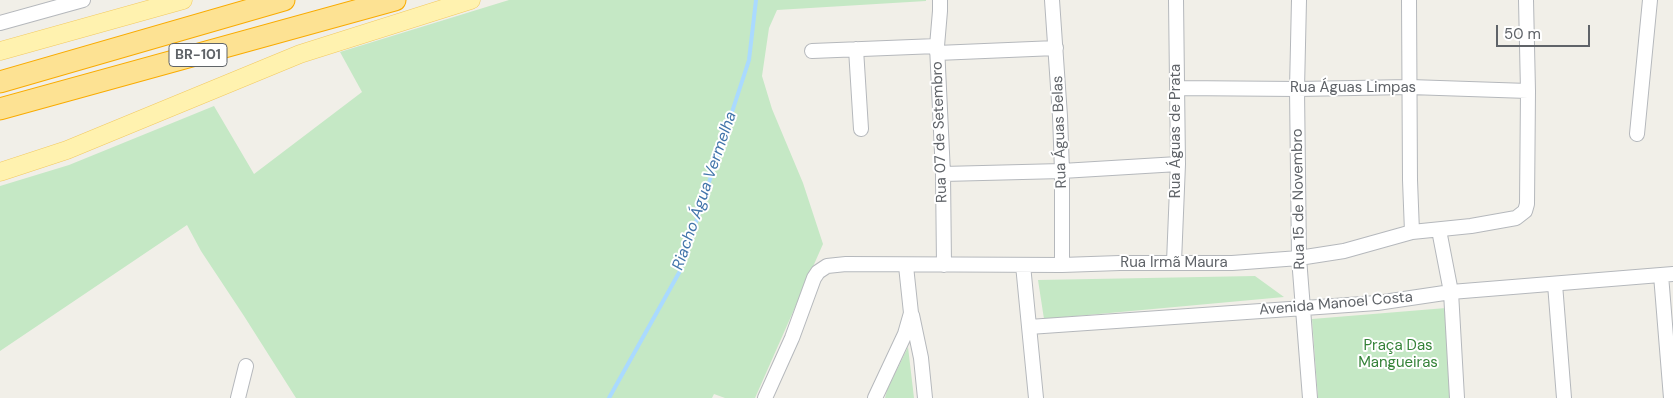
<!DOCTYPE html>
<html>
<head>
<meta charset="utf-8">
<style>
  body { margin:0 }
  #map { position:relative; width:1673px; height:398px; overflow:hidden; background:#f1efe8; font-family:"DM Sans",sans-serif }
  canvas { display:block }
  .scale { position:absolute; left:1496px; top:25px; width:94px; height:22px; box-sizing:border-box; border:2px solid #5f6368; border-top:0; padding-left:6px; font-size:15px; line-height:18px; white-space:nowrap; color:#5f6368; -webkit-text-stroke:4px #fff; paint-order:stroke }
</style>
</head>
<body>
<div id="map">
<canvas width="1673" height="398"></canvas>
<div class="scale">50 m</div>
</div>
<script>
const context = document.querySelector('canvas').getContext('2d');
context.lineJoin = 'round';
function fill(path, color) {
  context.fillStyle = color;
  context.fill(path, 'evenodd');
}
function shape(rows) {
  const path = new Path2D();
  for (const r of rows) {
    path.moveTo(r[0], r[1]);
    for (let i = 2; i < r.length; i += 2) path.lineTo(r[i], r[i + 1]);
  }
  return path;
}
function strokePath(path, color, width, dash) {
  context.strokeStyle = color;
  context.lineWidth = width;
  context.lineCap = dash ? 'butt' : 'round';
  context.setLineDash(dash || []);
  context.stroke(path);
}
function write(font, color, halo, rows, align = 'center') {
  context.font = font + ' "DM Sans",sans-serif';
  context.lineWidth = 4;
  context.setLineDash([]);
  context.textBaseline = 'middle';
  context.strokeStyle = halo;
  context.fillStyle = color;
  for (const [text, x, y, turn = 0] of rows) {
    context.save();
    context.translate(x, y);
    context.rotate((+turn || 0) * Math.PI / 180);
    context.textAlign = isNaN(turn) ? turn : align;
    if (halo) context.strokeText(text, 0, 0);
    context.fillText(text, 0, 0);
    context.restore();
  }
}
const green = shape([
  [509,0,926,0,926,1,777,10,769,28,762,76,772,109,803,183,823,244,755,398,725,398,714,394,712,398,296,398,244,316,201,251,187,225,0,351,0,186,69,165,214,106,254,174,362,92,340,52],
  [1255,276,1284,297,1044,319,1038,280],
  [1446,308,1454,398,1318,398,1312,319],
  [908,347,914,398,885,398,887,390]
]);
const stream = shape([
  [609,398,680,271,749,60,756,0]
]);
const minor = shape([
  [940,0,940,11,937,46,943,174,944,265],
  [1052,0,1060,116,1062,171,1062,265],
  [1299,0,1297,89,1299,258,1310,398],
  [1409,0,1410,180,1412,232],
  [0,23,83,0],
  [856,49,861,129],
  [812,51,937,46],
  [937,53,1056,48],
  [1177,88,1297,89,1410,87,1528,91],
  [1637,134,1650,0],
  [943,174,1062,171,1178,164],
  [1439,230,1451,292,1457,398],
  [1174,262,1178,164,1176,0],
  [1023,265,1036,398],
  [1661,275,1671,398],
  [1555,284,1564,398],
  [912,315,921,358,925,398],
  [1029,327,1377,303,1451,292,1673,274],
  [238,398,246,366],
  [765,398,792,338,814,278,818,272,827,266,846,264,1062,265,1120,263,1232,263,1299,258,1344,251,1412,232,1471,226,1516,218,1525,211,1527,204,1528,91,1526,0],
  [875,398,905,334,911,313,906,266]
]);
const major = shape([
  [0,51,183,0],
  [0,172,67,150,300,54,471,0]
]);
const highway = shape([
  [0,82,284,0],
  [0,109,395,0]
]);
const shields = [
  [198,55,58]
];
const shieldNames = [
  ["BR-101",198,55]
];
const streetNames = [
  ["Rua Águas Limpas",1353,88],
  ["Rua Águas de Prata",1176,131,-90],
  ["Rua 07 de Setembro",940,132,-92],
  ["Rua Águas Belas",1060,132,-92],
  ["Rua 15 de Novembro",1299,199,-91],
  ["Rua Irmã Maura",1174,263],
  ["Avenida Manoel Costa",1336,304,-5]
];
const parkNames = [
  ["Praça Das",1398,346],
  ["Mangueiras",1398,363]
];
const waterNames = [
  ["Riacho Água Vermelha",705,191,-71]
];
fill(green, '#c5e8c5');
strokePath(stream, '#aadaff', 4);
strokePath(minor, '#b5b8bc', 16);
strokePath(major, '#f2c960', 19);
strokePath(highway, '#f9ab00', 23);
strokePath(minor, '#fff', 14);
strokePath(major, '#fff2af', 18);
strokePath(highway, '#fde293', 21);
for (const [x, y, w] of shields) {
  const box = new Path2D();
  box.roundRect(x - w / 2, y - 11.5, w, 23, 4);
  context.fillStyle = '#fff';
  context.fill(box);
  strokePath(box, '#5f6368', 1);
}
write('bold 14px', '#5f6368', null, shieldNames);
write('15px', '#5f6368', '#fff', streetNames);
write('15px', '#348238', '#fff', parkNames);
write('italic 16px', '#4174aa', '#fff', waterNames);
</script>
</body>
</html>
